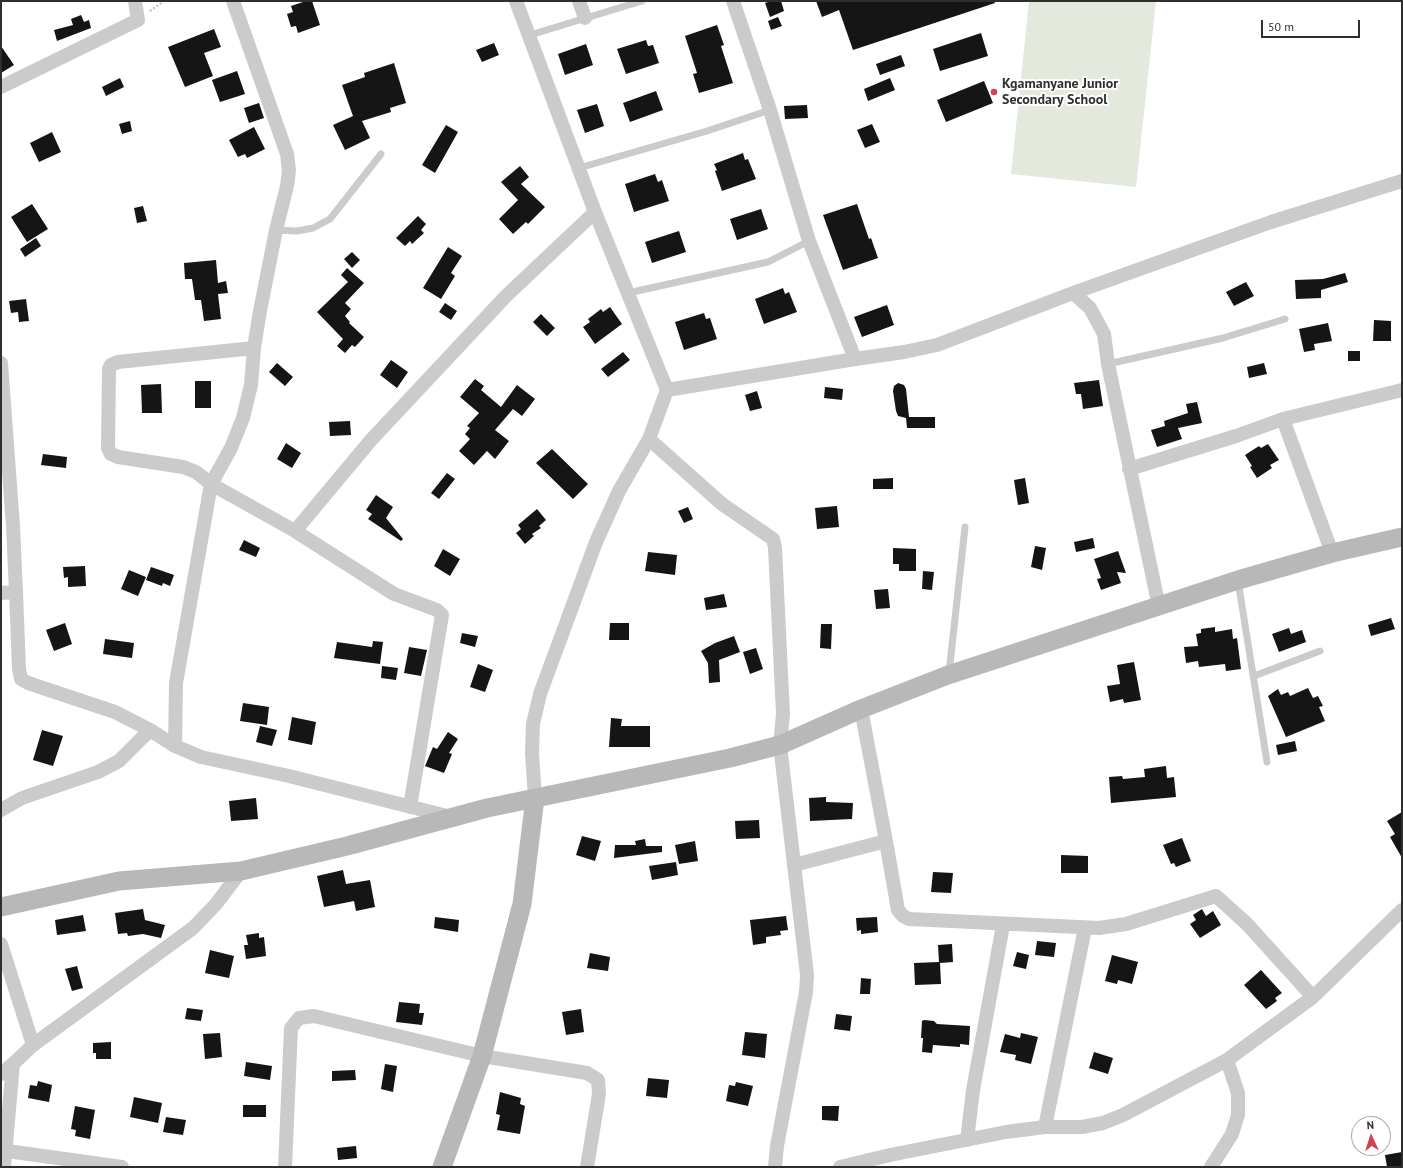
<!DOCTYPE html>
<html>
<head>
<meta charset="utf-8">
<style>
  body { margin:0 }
  #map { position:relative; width:1403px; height:1168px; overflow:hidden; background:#fff; font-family:"PT Sans",sans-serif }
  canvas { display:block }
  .frame { position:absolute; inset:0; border:2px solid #2e2e2e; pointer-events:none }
  .north { position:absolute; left:1351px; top:1116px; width:40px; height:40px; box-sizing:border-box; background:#fff; border:1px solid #ababab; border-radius:50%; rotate:356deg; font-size:11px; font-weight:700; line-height:16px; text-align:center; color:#2e2e2e }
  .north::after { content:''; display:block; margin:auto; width:14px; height:18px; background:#d1444f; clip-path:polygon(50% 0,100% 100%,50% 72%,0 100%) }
  .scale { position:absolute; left:1261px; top:20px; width:99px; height:18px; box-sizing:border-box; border:2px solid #2e2e2e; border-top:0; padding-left:5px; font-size:12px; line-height:14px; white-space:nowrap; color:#2e2e2e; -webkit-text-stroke:3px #fff; paint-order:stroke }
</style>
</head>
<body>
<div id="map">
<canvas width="1403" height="1168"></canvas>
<div class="frame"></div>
<div class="north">N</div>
<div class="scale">50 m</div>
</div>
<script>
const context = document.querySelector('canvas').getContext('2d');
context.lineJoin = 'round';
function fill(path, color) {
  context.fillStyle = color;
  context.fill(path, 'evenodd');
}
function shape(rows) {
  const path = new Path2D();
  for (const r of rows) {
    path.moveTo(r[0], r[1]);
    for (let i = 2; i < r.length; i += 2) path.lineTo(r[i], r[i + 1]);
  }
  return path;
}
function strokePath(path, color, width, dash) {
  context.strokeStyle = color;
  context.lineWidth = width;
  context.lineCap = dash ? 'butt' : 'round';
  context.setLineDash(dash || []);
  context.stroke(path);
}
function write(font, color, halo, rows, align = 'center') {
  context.font = font + ' "PT Sans",sans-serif';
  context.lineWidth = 4;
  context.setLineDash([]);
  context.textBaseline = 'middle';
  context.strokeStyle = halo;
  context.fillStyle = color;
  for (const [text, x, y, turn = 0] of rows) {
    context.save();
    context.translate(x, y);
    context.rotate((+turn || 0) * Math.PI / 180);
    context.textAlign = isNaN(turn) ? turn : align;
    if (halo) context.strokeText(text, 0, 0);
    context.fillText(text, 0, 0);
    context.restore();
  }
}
const green = shape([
  [1029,1,1156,1,1136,187,1011,174]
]);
const building = shape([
  [306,1,312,1,320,25,298,33,296,26,291,27,287,14,293,12,291,6],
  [771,1,781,1,784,11,770,17,765,3],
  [816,1,994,1,995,3,853,50,839,10,822,17],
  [81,15,84,22,89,20,91,28,57,41,54,30,73,25,71,19],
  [778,17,782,26,771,30,768,21],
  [717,25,724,45,721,46,733,83,699,93,693,74,697,73,685,36],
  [214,29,221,47,204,53,213,76,185,87,168,47],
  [981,33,988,56,940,71,933,49],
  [646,40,648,46,653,45,659,63,626,74,617,49],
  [494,43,499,55,482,62,476,50],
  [586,44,593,65,565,75,558,54],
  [1,46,14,65,1,73],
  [901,55,905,66,880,75,876,64],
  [394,63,406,103,390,108,391,112,362,121,370,138,345,150,333,125,353,116,342,85,365,77,364,73],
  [237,71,245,94,220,102,212,80],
  [120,78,124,87,106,96,102,87],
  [890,78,895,90,868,101,864,89],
  [984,81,993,103,946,122,937,100],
  [656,91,663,110,630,122,623,103],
  [259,103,264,118,249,123,244,108],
  [597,104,604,126,585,133,577,110],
  [807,105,808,118,785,119,784,106],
  [130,121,132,131,122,134,119,124],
  [872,124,880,142,865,148,857,130],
  [446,125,458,132,435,173,422,165],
  [254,127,265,149,247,158,245,154,238,157,229,140],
  [52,132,61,152,39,162,30,143],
  [743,153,745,160,748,159,756,179,722,191,715,171,717,170,714,164],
  [520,166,529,177,521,184,545,207,528,224,526,222,513,234,499,219,518,200,501,182],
  [655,174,658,182,662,180,669,201,634,212,625,184],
  [32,204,48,229,27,242,11,217],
  [857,204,869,239,871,238,878,258,843,270,823,215],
  [143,206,147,221,137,223,134,208],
  [761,209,768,229,737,240,730,219],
  [418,216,426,224,421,230,424,233,412,244,410,241,405,246,396,238],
  [679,231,686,252,652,263,645,242],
  [36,238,41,246,25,257,20,249],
  [448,247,462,256,451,273,455,276,441,299,423,288],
  [352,252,360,260,352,268,344,259],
  [216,260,218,283,226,281,228,293,218,294,221,319,204,321,201,300,195,300,192,279,185,279,184,263],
  [347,268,364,283,345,303,351,309,345,316,350,322,349,323,364,337,355,347,352,345,345,353,337,346,343,339,317,312,348,282,341,275],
  [1345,273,1348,282,1321,290,1321,298,1296,299,1295,280,1323,279],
  [1246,282,1254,296,1234,306,1226,292],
  [783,288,785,294,789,292,797,312,764,324,755,299],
  [26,299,29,321,19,322,18,312,11,313,9,301],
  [445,303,457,311,451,320,439,312],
  [887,305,894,325,862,337,854,317],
  [610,307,622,324,595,344,583,327,590,322,588,319,601,309,603,312],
  [704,313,706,319,710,318,717,339,684,350,675,322],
  [541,314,555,328,547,336,533,322],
  [1374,320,1391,321,1391,341,1373,341],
  [1328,323,1332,341,1314,344,1315,350,1304,352,1299,329],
  [1348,351,1360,351,1360,361,1348,361],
  [623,352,630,360,608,377,601,369],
  [391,360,408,372,397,388,380,375],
  [277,363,293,377,285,386,269,372],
  [1264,363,1267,374,1249,378,1247,367],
  [475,379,484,386,481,390,501,407,517,385,535,399,522,416,513,409,495,430,509,441,495,459,487,451,474,465,459,451,470,439,465,434,470,428,467,426,479,413,460,397],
  [1099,380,1103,406,1083,409,1081,394,1076,394,1074,383],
  [195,381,211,381,211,408,195,408],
  [898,383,904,385,906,389,909,417,935,417,935,428,907,428,906,418,898,416,896,411,893,391,894,386],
  [161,384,162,413,142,413,141,385],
  [825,387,843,389,842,400,824,398],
  [757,391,762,408,750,411,745,395],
  [1197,402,1202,423,1178,428,1182,439,1157,447,1151,430,1165,426,1164,421,1188,413,1186,404],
  [350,421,351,435,330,436,329,422],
  [286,443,301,453,292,468,277,459],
  [1268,444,1279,460,1270,465,1272,468,1257,478,1250,467,1252,466,1245,455,1259,446,1261,448],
  [552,449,588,484,573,499,536,463],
  [43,454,67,457,66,468,41,465],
  [447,473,455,479,439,499,431,493],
  [893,478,893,489,873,489,873,479],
  [1025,478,1029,503,1018,505,1014,480],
  [376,495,393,507,386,518,403,539,401,541,368,519,372,514,366,510],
  [837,506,839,527,817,529,815,508],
  [688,507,693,519,684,523,678,511],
  [537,509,546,520,539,526,541,528,532,534,534,536,525,544,516,533,521,529,518,525],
  [1093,538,1095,548,1076,552,1074,542],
  [244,540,260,548,256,557,239,550],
  [1035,546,1046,548,1042,570,1031,567],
  [893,548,916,549,916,571,899,571,899,564,893,564],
  [443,549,460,559,450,576,434,566],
  [1118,551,1126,573,1117,572,1121,583,1101,590,1097,579,1101,578,1094,559],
  [648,552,677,555,675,575,645,571],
  [85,566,86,586,68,587,68,577,64,578,63,567],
  [151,567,174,575,170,586,163,583,162,586,146,580],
  [129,570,146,577,138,596,121,589],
  [923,571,934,572,932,590,922,589],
  [888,589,890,608,876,609,874,590],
  [724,594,727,607,706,610,704,598],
  [1391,618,1395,629,1371,636,1368,625],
  [65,623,72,644,54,651,46,630],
  [610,623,629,623,629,640,609,640],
  [821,624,832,624,831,649,820,648],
  [1215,627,1215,632,1232,629,1233,639,1237,638,1241,669,1226,671,1225,664,1199,667,1198,661,1186,663,1184,647,1198,646,1196,634,1201,633,1201,629],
  [1289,628,1291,634,1302,630,1306,642,1279,652,1272,634],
  [462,633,478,636,475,647,460,643],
  [734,636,740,652,719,660,720,682,709,683,708,663,701,651,715,643],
  [105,639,134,643,132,658,103,654],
  [373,641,383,642,380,664,334,658,337,642,372,647],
  [409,647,427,650,421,676,404,673],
  [756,648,763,669,750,674,743,652],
  [1134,662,1141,700,1124,703,1123,699,1110,702,1107,686,1120,684,1117,665],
  [478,664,493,670,485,692,470,687],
  [382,666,398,668,396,680,381,678],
  [1308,688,1313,698,1318,696,1323,706,1319,707,1325,721,1286,737,1268,696,1278,689,1281,695,1288,692,1290,696],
  [243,703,269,707,267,725,240,721],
  [292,717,316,722,312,745,288,740],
  [611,718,622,719,621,726,650,726,650,747,609,747],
  [260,726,277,730,272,746,256,742],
  [42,730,63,736,53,766,33,760],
  [448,732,458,739,449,753,452,754,444,773,425,766,433,747,437,749],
  [1295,741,1297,751,1278,755,1276,745],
  [1166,766,1167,778,1174,777,1176,797,1111,803,1109,777,1122,776,1123,779,1145,777,1144,769],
  [826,797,826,802,853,803,852,819,810,821,809,798],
  [256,798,258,819,231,821,229,801],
  [1402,812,1402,858,1390,837,1395,834,1387,821],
  [759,820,760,838,736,839,735,821],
  [582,836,601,841,595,861,576,855],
  [1182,838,1191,861,1176,867,1174,863,1171,864,1163,845],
  [645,839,646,846,662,846,662,852,614,858,615,845,636,845,635,841],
  [695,841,698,861,679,864,675,845],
  [1061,855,1088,856,1088,873,1061,873],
  [676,862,678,875,652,880,649,866],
  [343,870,346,884,370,880,375,907,356,911,354,901,324,907,317,876],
  [933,872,953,873,951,893,931,892],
  [143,909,145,920,165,925,161,938,143,934,128,936,127,933,118,934,115,913],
  [1202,909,1206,916,1213,911,1221,925,1200,938,1190,924,1196,920,1193,915],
  [83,915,86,931,57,935,55,920],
  [786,916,788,930,780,931,781,935,766,937,766,943,753,945,750,920],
  [435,917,459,920,458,932,434,928],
  [877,917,878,932,861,934,861,930,857,931,856,918],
  [259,933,259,938,264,937,266,956,246,959,244,945,248,945,246,935],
  [1037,941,1056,943,1054,957,1035,955],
  [952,944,953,962,940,963,941,984,915,985,914,963,939,962,938,945],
  [210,950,234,956,229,978,205,973],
  [1017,952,1029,955,1026,969,1013,966],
  [590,953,610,957,608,971,587,968],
  [1112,955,1138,962,1132,984,1118,980,1117,984,1105,981],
  [77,966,83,988,72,991,65,969],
  [1261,970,1282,993,1275,998,1277,1001,1266,1009,1244,985],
  [861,978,871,979,870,994,860,994],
  [399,1002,420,1004,419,1013,424,1013,422,1025,396,1022],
  [187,1008,203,1010,201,1021,185,1019],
  [581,1009,584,1032,566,1035,562,1012],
  [836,1014,852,1016,850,1031,834,1029],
  [924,1020,934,1021,937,1024,970,1026,969,1045,960,1044,960,1047,933,1045,932,1053,922,1052,923,1038,921,1038,922,1021],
  [745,1032,767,1034,765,1058,742,1055],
  [220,1033,222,1057,205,1059,203,1034],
  [1021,1033,1038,1037,1031,1064,1015,1060,1016,1055,1000,1052,1005,1034,1020,1038],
  [111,1042,111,1059,96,1059,96,1053,93,1053,93,1043],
  [1094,1052,1113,1058,1108,1074,1089,1068],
  [246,1062,272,1066,270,1080,244,1076],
  [385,1064,397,1066,393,1092,381,1089],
  [355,1070,356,1080,332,1081,332,1071],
  [648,1078,669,1080,667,1098,646,1096],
  [38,1081,52,1085,49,1102,28,1098,30,1085,37,1086],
  [736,1082,753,1086,748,1106,726,1101,729,1085,735,1086],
  [500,1092,521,1098,520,1104,525,1106,520,1134,497,1130,500,1115,496,1114],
  [134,1097,162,1103,158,1123,130,1117],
  [243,1105,266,1105,266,1117,243,1117],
  [75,1106,95,1110,90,1139,75,1136,76,1130,71,1129],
  [822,1106,839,1106,838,1121,822,1120],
  [166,1117,186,1120,183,1135,163,1132],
  [356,1146,357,1158,338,1160,337,1148],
  [1402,1152,1402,1167,1387,1167,1385,1155]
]);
const path = shape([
  [150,11,164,1]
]);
const lane = shape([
  [530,35,642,1],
  [579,168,707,131,770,110],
  [276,230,297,231,313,228,330,219,381,154],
  [628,293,768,262,809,241],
  [1108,364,1223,338,1285,319],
  [1238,581,1267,762],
  [949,673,965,527],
  [1254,676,1320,651]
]);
const street = shape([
  [516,1,595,212,667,390,649,439,619,491,596,542,540,694,533,724,532,753,535,798],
  [579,1,585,18],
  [733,1,770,110,809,241,855,359],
  [1,87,138,20,135,1],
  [1073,293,1090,308,1104,334,1108,364,1159,607],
  [254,348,118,362,111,365,109,369,108,448,111,454,118,457,183,467,196,472,211,484,295,531,394,594,437,610,442,615,410,807],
  [1,363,13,526,16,592],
  [667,390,855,359,904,352,937,345,1073,293,1271,222,1402,181],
  [1283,419,1332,553],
  [649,439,722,504,773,539,775,548,783,714,780,745,807,975,806,992,777,1146,775,1167],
  [1129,469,1236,436,1283,419,1402,390],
  [295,531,371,440,506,296,595,212],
  [1,593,16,592,19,669,21,679,28,683,115,712,150,730,175,746,201,757,289,776,451,817],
  [175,746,176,683,211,484,231,448,243,418,251,385,254,348,260,311,276,230,287,186,289,170,287,154,233,1],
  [1,810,22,798,98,772,119,761,150,730],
  [886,841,898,910,903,916,909,919,1099,928,1126,924,1216,896,1247,924,1313,997],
  [794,865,886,841,861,709],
  [1,944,33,1045,13,1064],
  [33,1045,193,928,216,904,241,871],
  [1,1074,13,1064,4,1167],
  [1045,1127,1085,928],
  [967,1140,973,1090,1003,925],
  [7,1151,122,1167],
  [285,1167,291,1028,299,1018,314,1016,482,1056,587,1073,598,1080,599,1094,587,1167],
  [840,1167,890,1155,1006,1132,1045,1127,1082,1127,1103,1123,1123,1115,1227,1060,1313,997,1402,910],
  [1211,1167,1232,1134,1238,1115,1238,1093,1227,1060]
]);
const secondary = shape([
  [1,907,119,881,241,871,347,846,487,808,730,758,780,745,861,709,948,675,1238,580,1332,553,1402,537],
  [442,1167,482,1056,522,904,535,798]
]);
const markers = [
  [994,92,4,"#d1444f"]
];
const poiNames = [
  ["Kgamanyane Junior",1002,84],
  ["Secondary School",1002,100]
];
fill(green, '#e4e9dd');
fill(building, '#151515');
strokePath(path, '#c8c8c8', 2.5, [2, 2]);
strokePath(lane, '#cbcbcb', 7);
strokePath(street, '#cbcbcb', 14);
strokePath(secondary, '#b8b8b8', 19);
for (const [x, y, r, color] of markers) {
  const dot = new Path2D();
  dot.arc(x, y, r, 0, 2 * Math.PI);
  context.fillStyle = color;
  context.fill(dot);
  strokePath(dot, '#fff', 1.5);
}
write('bold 14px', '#2e2e2e', '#fff', poiNames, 'left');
</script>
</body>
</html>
